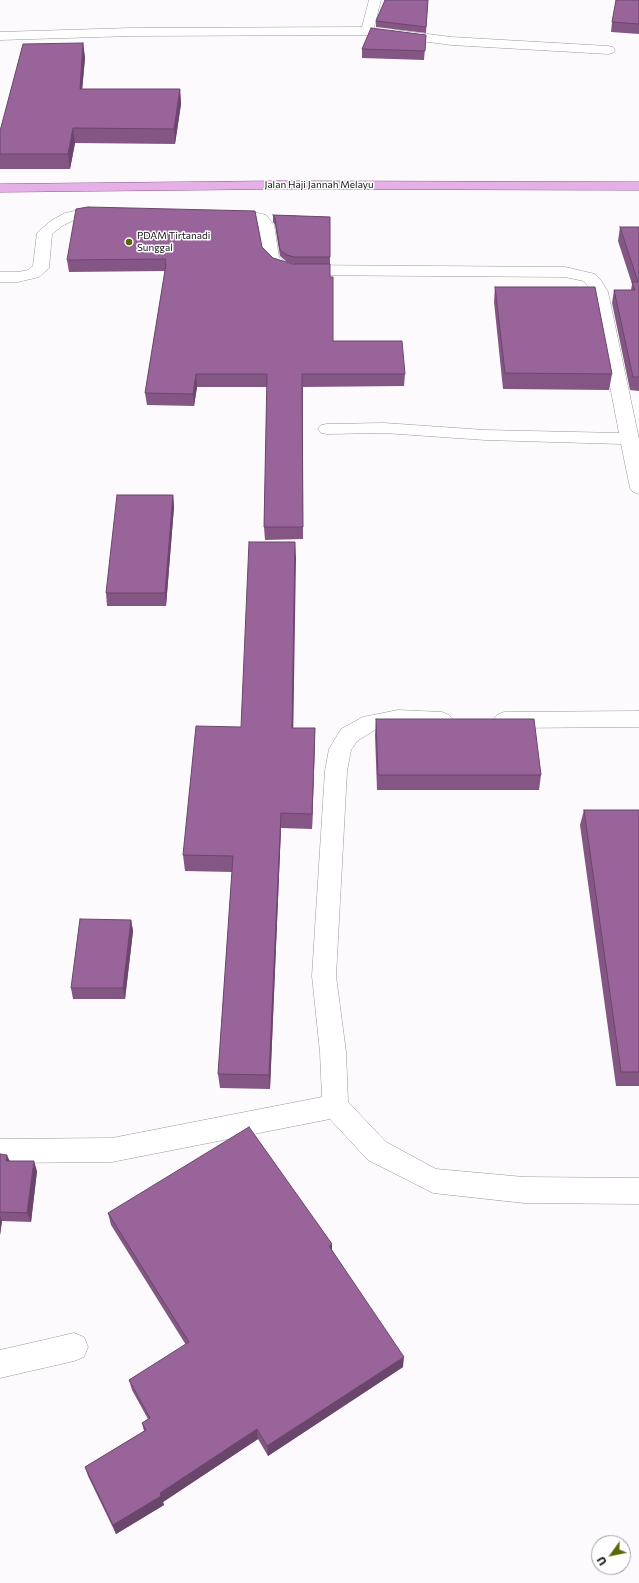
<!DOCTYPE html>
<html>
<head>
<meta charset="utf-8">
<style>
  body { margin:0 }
  #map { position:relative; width:639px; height:1583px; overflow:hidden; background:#fdfafd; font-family:Commissioner,sans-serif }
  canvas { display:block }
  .north { position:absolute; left:591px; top:1535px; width:40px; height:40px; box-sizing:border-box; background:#fff; border:1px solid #a0a0a0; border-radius:50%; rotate:237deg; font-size:11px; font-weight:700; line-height:16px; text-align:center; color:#121112 }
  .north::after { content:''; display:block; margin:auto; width:14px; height:18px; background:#5c6607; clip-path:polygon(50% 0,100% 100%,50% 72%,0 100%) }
</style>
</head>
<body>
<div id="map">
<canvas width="639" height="1583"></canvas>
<div class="north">U</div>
</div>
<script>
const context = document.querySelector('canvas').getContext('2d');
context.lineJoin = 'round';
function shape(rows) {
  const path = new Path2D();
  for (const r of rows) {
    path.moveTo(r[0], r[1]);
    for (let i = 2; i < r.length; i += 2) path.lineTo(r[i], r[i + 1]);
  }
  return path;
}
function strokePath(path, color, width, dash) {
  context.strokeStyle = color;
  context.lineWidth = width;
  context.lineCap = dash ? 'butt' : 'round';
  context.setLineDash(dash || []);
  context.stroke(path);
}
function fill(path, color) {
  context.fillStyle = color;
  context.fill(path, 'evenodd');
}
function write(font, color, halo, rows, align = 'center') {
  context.font = font + ' Commissioner,sans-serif';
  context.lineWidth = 3;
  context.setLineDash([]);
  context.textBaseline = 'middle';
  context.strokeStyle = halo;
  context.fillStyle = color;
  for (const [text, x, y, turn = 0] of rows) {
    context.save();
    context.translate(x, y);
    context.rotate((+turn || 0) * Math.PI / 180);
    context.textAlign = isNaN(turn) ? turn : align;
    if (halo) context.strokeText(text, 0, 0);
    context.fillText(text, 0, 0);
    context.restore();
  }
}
const minor = shape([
  [369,0,381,0,373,31,372,34,367,35,131,36,0,40,0,32,131,28,362,27,369,0],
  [396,30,451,37,608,46,613,47,615,50,613,53,608,54,451,45,391,37,390,34,391,31,396,30],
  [89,208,105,209,110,211,113,214,110,217,105,219,89,218,74,220,62,226,52,234,49,268,39,277,18,282,0,282,0,272,18,272,28,270,33,266,37,233,52,220,65,213,89,208],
  [225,211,254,212,266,215,274,225,279,257,286,263,294,265,565,267,595,274,601,280,608,292,639,439,639,494,633,492,630,488,621,444,485,440,384,433,327,434,321,433,318,429,321,425,327,424,384,423,485,430,619,433,592,292,584,281,565,277,293,275,274,269,266,262,264,259,258,225,256,222,220,219,217,216,220,213,225,211],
  [398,710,442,712,449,715,453,720,449,725,442,728,398,726,375,730,357,741,351,750,347,771,336,976,346,1052,348,1102,386,1142,436,1169,524,1177,639,1178,639,1204,524,1203,433,1193,368,1160,330,1119,112,1162,0,1163,0,1139,112,1138,322,1097,320,1052,312,976,325,771,329,749,341,729,363,717,398,710],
  [639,711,639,727,504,728,497,725,493,720,497,715,504,712,639,711],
  [74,1333,84,1337,88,1347,84,1357,74,1361,0,1378,0,1350,74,1333]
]);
const major = shape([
  [279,181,639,182,639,190,279,189,0,192,0,184,279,181]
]);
const wall = shape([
  [428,0,426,33,376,27,376,21],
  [639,0,639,34,611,32,612,22],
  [426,35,424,60,362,58,362,49],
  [83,43,85,58,82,89,180,89,181,104,175,144,75,143,70,169,0,169,0,131],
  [273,215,330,217,330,264,294,264,287,262,280,256,275,225,273,222],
  [620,227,639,227,639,391,630,390,612,303,614,290,631,290,632,284,618,241],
  [262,247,273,258,330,277,333,341,405,374,404,386,303,387,303,539,265,540,264,527,267,387,197,387,194,406,147,405,145,393,165,271,69,272,67,260],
  [495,287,612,374,609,390,503,389,494,302],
  [173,495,174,507,166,606,107,606,106,593],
  [295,542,293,728,315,728,312,829,281,828,270,1089,220,1088,218,1074,232,872,185,871,183,855,241,727],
  [376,719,541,775,539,790,377,790,375,735],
  [584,810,639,810,639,1086,616,1086,580,825],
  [131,920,133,931,125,999,73,999,71,988],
  [0,1154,10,1161,37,1171,31,1222,2,1221,0,1235],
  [108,1213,332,1250,403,1367,268,1456,258,1439,163,1502,164,1505,116,1534,88,1476,85,1467,144,1431,142,1423,148,1419,132,1390,129,1380,186,1345,111,1225]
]);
const shadedWall = shape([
  [83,43,85,58,81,103,80,89],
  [180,89,181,104,175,144,174,129],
  [73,128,75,143,70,169,68,154],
  [196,374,197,387,194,406,193,394],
  [173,495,174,507,166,606,165,593],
  [295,542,296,558,293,744,292,728],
  [315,728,315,744,312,829,312,814],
  [281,813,281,828,270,1089,269,1075],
  [131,920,133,931,125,999,123,988],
  [7,1155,11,1164,6,1161],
  [34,1161,37,1171,31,1222,27,1213],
  [0,1215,2,1221,0,1235],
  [332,1244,332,1255,329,1246],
  [404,1357,403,1367,268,1456,267,1446],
  [257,1429,258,1439,163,1502,164,1505,116,1534,113,1525,160,1493]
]);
const building = shape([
  [385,0,428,0,426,27,376,21,385,0],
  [616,0,639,0,639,24,612,22,616,0],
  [371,28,426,35,425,51,362,49,371,28],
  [83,43,80,89,180,89,174,129,73,128,68,154,0,154,0,131,23,44,83,43],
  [88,207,255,211,262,247,273,258,293,264,330,264,330,277,333,277,333,341,402,341,405,374,302,374,303,527,264,527,267,374,196,374,193,394,145,393,166,264,165,264,166,259,67,260,76,209,88,207],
  [273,215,330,217,330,257,294,257,287,255,280,250,275,218,273,215],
  [620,227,639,227,639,377,633,377,614,290,635,290,632,282,638,282,620,227],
  [495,287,595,287,612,374,505,373,495,287],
  [117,495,173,495,165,593,106,593,117,495],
  [249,542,295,542,292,728,315,728,312,814,281,813,269,1075,218,1074,233,856,183,855,196,726,241,727,249,542],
  [376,719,534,719,541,775,378,775,376,719],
  [584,810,639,810,639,1072,621,1072,584,810],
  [80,919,131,920,123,988,71,988,80,919],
  [249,1127,332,1244,329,1246,404,1357,267,1446,257,1429,160,1493,161,1496,113,1525,85,1467,146,1430,142,1423,150,1418,129,1380,189,1342,108,1213,249,1127],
  [0,1154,7,1155,6,1161,34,1161,27,1213,0,1212,0,1154]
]);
const markers = [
  [129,242,4,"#5c6607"]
];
const farStreetnames = [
  ["Jalan Haji Jannah Melayu",319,185]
];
const farPoinames = [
  ["PDAM Tirtanadi",137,236],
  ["Sunggal",137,248]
];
strokePath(minor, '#999799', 1);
strokePath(major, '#905691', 1);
fill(minor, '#fff');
fill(major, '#e5b0e6');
fill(wall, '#845684');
fill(shadedWall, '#6b466c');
fill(building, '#99649a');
strokePath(building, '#6b466c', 1);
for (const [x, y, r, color] of markers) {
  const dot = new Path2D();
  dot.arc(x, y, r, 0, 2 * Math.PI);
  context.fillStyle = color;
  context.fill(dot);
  strokePath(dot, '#fff', 1.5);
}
write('10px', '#121112', '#fff', farStreetnames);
write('10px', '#121112', '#fff', farPoinames, 'left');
</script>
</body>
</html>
